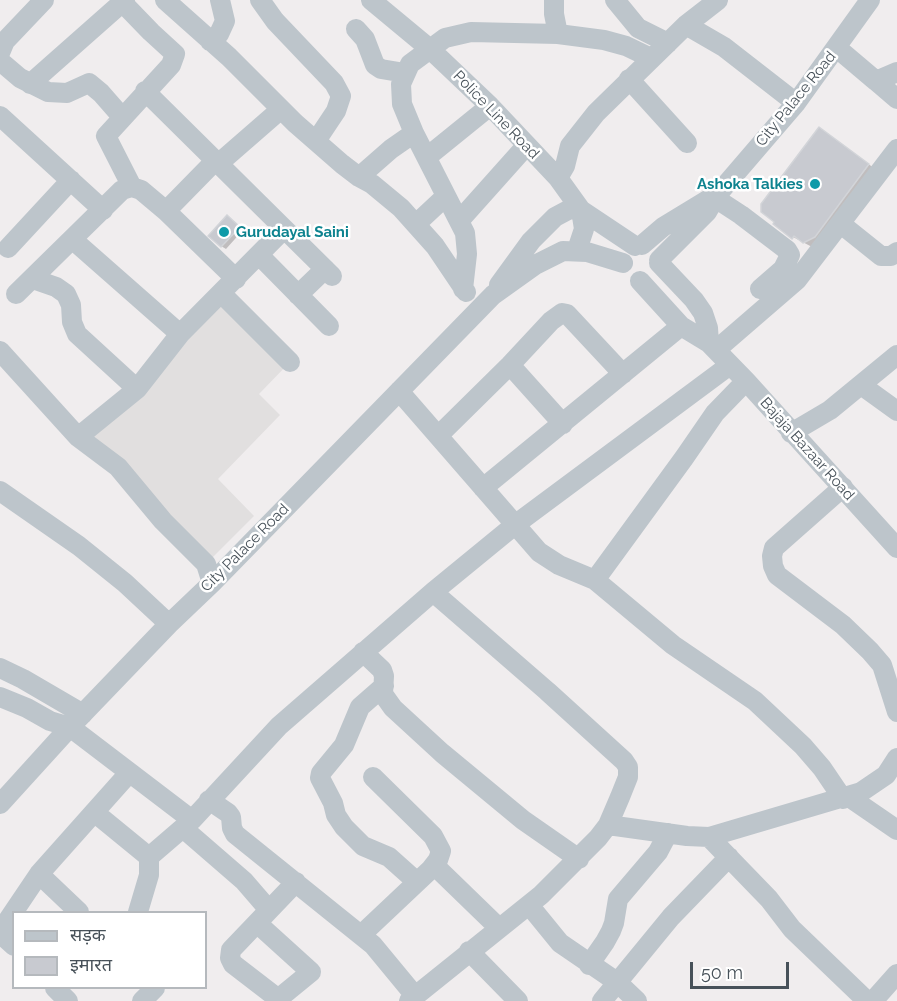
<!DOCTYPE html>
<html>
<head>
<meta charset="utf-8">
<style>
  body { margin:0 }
  #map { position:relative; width:897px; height:1001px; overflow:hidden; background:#f0edee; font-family:Raleway,"Noto Sans Devanagari",sans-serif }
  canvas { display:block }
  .legend { position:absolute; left:12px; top:911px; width:195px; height:78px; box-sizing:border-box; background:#fff; border:2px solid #b5b9bd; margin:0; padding:8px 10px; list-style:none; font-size:18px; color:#475159 }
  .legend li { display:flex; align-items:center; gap:12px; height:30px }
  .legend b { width:30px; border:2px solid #b5b9bd }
  .scale { position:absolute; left:690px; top:962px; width:99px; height:27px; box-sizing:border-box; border:3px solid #475159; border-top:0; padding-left:8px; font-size:18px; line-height:21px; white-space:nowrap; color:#475159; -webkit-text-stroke:4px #fff; paint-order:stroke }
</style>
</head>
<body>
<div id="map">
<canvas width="897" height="1001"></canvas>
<ul class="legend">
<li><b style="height:8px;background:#bdc5cb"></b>सड़क</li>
<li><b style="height:16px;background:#c8cad0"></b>इमारत</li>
</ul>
<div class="scale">50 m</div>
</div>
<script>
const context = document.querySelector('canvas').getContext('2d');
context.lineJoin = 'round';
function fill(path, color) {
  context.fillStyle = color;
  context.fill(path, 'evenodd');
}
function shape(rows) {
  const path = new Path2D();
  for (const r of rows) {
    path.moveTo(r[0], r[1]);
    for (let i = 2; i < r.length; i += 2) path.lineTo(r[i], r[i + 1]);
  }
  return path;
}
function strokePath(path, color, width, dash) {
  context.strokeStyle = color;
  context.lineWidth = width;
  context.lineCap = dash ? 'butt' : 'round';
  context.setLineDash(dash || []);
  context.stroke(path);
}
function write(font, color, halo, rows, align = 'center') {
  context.font = font + ' Raleway,sans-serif';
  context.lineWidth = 5;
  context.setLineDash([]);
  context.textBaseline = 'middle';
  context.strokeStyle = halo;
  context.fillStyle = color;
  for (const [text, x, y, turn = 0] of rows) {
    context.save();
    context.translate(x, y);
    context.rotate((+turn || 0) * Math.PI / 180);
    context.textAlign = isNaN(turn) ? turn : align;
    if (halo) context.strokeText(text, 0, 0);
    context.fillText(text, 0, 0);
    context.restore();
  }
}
const education = shape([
  [221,293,290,362,259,394,280,415,218,479,254,516,206,564,78,437]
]);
const shadow = shape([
  [820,129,878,171,814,248,793,237],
  [228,217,243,230,226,249,221,246]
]);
const building = shape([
  [819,127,869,164,815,237,803,243,794,236,792,239,773,224,774,222,761,212,761,204,819,127],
  [227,215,240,227,221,247,208,236,227,215]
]);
const minor = shape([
  [165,0,229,57,295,123,342,164,359,177,372,184,401,208,435,246,466,292],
  [260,0,275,21,334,83,341,96,336,111,316,141],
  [371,0,430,49,490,106,558,178,581,210,584,229,577,250],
  [554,0,554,14,558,34],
  [615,0,638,28,668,43],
  [122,2,151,32,175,54,171,65,106,136,132,187],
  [686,25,724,47,796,103],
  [356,29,365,39,375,65,381,69,405,73],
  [210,41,219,34,225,21,220,0],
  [837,48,876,81,897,72],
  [0,53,5,41,44,0],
  [0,61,20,78,48,92,67,93,89,83,101,93,122,117],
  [629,79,687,143],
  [876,81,897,99],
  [30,84,125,0],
  [145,91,332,276],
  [0,116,103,210],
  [427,157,490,106],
  [218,164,280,110],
  [359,177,391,149,414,133],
  [558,178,565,166,570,146,596,113,686,25,718,0],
  [715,198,741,215,787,250,790,255,783,269,760,289],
  [166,211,215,161],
  [459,221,526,146],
  [416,224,446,196],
  [841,224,881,256,891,256,897,252],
  [72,239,180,334],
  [642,245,663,227,709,199],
  [8,248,71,180],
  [259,255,329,326],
  [659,260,707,212,717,195,796,103,870,0],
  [659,263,694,300,703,313,708,328,709,343],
  [33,279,56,287,66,294,71,305,72,322,77,334,137,389],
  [640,281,681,326,709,343,746,381,897,548],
  [499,285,531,241,555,217,570,209,581,210,635,246],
  [463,289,467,254,465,233,414,133,402,104,401,84,410,64,445,38,471,32,558,34,604,40,626,46,651,58],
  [221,293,290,362],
  [16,294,122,190,132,187,141,190,166,211,236,279],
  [298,295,325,269],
  [716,350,797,280,897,149],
  [0,351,78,437,118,467,163,521,206,564,212,583],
  [510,365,563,424],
  [861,385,897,411],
  [399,391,539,552,559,565,595,580,673,645,755,701,803,746,822,768,843,799],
  [791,433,830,410,897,355],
  [439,435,510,365,551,321,562,313,567,314,623,374],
  [78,437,137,389,180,334,283,230],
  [843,487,774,548,772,556,773,566,777,575,843,625,870,651,882,665,897,712],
  [483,488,681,326],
  [0,491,79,546,125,583,169,624],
  [595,580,684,458,715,413,746,381],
  [363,652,382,670,384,676,383,694,393,708,442,753,523,820,579,859],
  [0,668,23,679,83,714],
  [384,686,360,707,344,745,321,773,320,778,333,803,336,815,344,827,363,846,389,857,417,882],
  [0,697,27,708,50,721,70,727,192,820,279,726,433,592,516,524,730,365],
  [849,797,897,830],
  [209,800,228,813,231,817,232,828,235,834,373,945,416,997],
  [0,804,70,727,169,624,212,583,493,295,535,265,563,251,587,252,623,263],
  [94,812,149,857],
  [608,825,687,836,709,837,861,792,886,775,897,758],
  [184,829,244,881,269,910],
  [709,837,769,899,792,929,867,1001],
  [434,865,499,928],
  [39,874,79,912],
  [529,905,560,943,617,982,637,1001],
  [138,912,149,875,149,857,192,820],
  [258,924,311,972,278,999],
  [0,932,39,874,129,773],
  [0,933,14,946],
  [361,935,431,869,438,860,441,851,433,836,373,777],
  [469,951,518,1001],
  [589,965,605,942,611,931,614,923,618,899,658,852,668,833],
  [55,988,68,1001],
  [142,1001,155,988],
  [281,1001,233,964,230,958,231,950,296,882],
  [409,1001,541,895,598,838,608,825,620,797,628,777,628,767,624,761,547,691,433,592],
  [602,1001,671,917,729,857],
  [873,1001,897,974]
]);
const markers = [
  [815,184,6,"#0f9aa8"],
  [224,232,6,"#0f9aa8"]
];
const streetNames = [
  ["City Palace Road",796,99,-51],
  ["Police Line Road",496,115,46],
  ["Bajaja Bazaar Road",807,449,48],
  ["City Palace Road",245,548,-45]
];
const cultureNames = [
  ["Ashoka Talkies",803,184],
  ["Gurudayal Saini",236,232,"left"]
];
fill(education, '#e1dfdf');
fill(shadow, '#0003');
fill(building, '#c8cad0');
strokePath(building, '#d2d4d8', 1.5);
strokePath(minor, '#bdc5cb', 20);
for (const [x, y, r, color] of markers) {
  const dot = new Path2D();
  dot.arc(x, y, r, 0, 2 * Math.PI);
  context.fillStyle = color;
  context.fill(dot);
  strokePath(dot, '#fff', 2);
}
write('15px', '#475159', '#fff', streetNames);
write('bold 15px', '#0d838f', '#fff', cultureNames, 'right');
</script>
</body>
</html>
